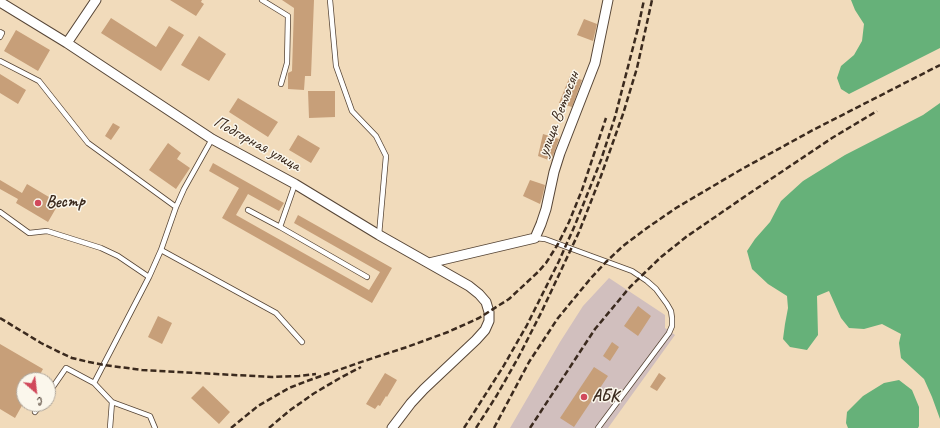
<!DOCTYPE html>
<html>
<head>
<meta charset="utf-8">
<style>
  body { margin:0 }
  #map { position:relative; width:940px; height:428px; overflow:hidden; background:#f1dbbb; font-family:Caveat,sans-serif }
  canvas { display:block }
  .north { position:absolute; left:16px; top:372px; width:40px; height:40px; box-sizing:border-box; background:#fbf7ec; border:1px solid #aea59a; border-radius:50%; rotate:152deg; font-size:11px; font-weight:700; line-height:16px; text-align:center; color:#3b2a1e }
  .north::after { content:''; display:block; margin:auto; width:14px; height:18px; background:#d1495b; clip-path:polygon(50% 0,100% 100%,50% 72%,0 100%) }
</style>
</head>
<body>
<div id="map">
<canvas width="940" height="428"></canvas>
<div class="north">С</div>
</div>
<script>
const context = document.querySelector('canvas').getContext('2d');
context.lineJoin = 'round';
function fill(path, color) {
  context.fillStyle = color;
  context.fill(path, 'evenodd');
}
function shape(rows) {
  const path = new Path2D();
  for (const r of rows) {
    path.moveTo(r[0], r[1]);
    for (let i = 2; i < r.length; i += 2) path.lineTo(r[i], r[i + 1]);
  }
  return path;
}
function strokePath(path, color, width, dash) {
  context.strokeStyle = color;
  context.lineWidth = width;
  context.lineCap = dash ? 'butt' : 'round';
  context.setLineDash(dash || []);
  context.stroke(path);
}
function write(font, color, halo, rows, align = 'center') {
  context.font = font + ' Caveat,sans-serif';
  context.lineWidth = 3;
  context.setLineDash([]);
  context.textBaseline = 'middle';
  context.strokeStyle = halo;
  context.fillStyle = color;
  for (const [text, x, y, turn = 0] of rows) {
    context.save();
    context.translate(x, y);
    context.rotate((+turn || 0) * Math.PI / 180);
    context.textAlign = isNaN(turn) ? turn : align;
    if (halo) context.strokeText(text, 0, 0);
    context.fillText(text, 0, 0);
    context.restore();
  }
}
const industrial = shape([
  [609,278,665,315,665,328,675,335,608,428,510,428,560,342,583,306]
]);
const forest = shape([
  [851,0,940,0,940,48,849,94,841,89,837,78,841,66,854,55,862,41,864,24,855,10],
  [940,103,940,419,932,397,924,379,901,358,899,343,901,334,882,324,864,329,849,328,841,318,829,291,817,296,818,335,807,350,790,347,783,339,785,324,788,308,787,296,768,284,752,269,747,251,755,239,770,222,781,201,803,181,845,155,923,115],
  [899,380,912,390,919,407,919,426,918,428,848,428,846,423,847,412,863,396,884,383]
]);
const building = shape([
  [170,0,202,0,201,2,204,4,196,16],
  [282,0,314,0,311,76,305,76,304,90,288,89,288,73,292,71,294,8],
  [111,18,156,47,169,26,184,35,161,71,101,33],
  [584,19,597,24,593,41,577,35],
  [16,30,50,50,38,71,4,51],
  [199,36,226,54,209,81,181,65],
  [0,74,26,90,18,104,0,93],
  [570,76,582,80,572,107,559,103],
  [308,91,335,91,335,117,309,118],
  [238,98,278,122,268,137,229,112],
  [113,123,120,127,111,140,105,136],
  [543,134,559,139,551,161,538,156],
  [298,135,320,148,311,163,289,150],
  [168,143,181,153,177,159,190,168,176,189,149,170],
  [213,163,284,203,279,211,248,194,236,215,369,290,380,272,294,223,298,215,392,268,372,303,222,218,239,188,209,171],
  [0,180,22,193,27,184,59,203,48,222,16,203,18,199,0,189],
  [530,180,545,185,542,198,540,204,523,196],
  [638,306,651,316,638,336,624,326],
  [158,316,172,323,162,344,148,337],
  [612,342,619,347,610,361,603,356],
  [0,344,43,369,37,380,24,380,24,402,15,418,0,409],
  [594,367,608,376,574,427,560,418],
  [385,373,397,380,387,397,386,396,380,406,378,405,375,409,366,404],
  [659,373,666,378,657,391,650,387],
  [203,386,230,412,219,424,191,398]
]);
const service = shape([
  [262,0,288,16,287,63,281,84],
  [330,0,336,66,352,111,376,136,386,156,379,235],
  [0,32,2,33,0,37],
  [0,61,39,81,88,143,176,207],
  [248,210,280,227,367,277],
  [0,212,29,233,47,231,101,248,118,256,149,277],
  [280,227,295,184],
  [535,238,545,239,632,271,647,281,656,289,667,304,671,311,672,318,672,326,669,333,598,428],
  [161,250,276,313,302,342],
  [94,383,149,277,161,250,176,207,184,189,212,139],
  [48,394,66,368,94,383,112,402,110,428],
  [112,402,150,416,155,428],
  [35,412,41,404]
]);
const minor = shape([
  [0,2,67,43,212,139,295,184,379,235,469,286,479,294,486,302,489,312,489,321,485,330,476,340,424,389,411,403,392,428],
  [67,43,96,0],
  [429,263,535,238,541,224,546,209,554,172,560,153,595,63,608,0]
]);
const rail = shape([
  [0,318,41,343,57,351,72,358,89,362,104,365,142,370,272,377,299,376,316,374],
  [231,428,258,406,289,388,307,381,364,361,407,347,448,332,479,318,509,299,538,272,546,263,558,244,569,222,582,190,606,118],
  [269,428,289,411,313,394,340,378,361,367],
  [464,428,503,367,527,325,559,261,575,225,601,160,615,117,638,28,644,0],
  [476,428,497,395,518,358,541,313,579,232,601,176,623,114,637,68,652,0],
  [494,428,529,362,558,318,591,278,606,262,623,246,647,228,676,208,742,169,813,130,940,65],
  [530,428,595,329,630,287,661,257,686,237,747,195,832,138,877,111]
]);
const markers = [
  [38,203,4,"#d1495b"],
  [584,397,4,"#d1495b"]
];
const streetNames = [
  ["улица Ветлосян",559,114,-69],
  ["Подгорная улица",257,144,29]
];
const poiNames = [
  ["Вестр",46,203],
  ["АБК",592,397]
];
fill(industrial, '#d1bfbe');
fill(forest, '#66b179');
fill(building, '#c79f79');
strokePath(service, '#564536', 6);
strokePath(minor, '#564536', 11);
strokePath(service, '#fff', 4.5);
strokePath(minor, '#fff', 9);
strokePath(rail, '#3b2a1e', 2.5, [6, 3]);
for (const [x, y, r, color] of markers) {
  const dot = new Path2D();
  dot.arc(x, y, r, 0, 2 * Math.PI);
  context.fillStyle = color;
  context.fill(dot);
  strokePath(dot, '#fbf7ec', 1.5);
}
write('17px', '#3b2a1e', '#fbf7ec', streetNames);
write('bold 17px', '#3b2a1e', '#fbf7ec', poiNames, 'left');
</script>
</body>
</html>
